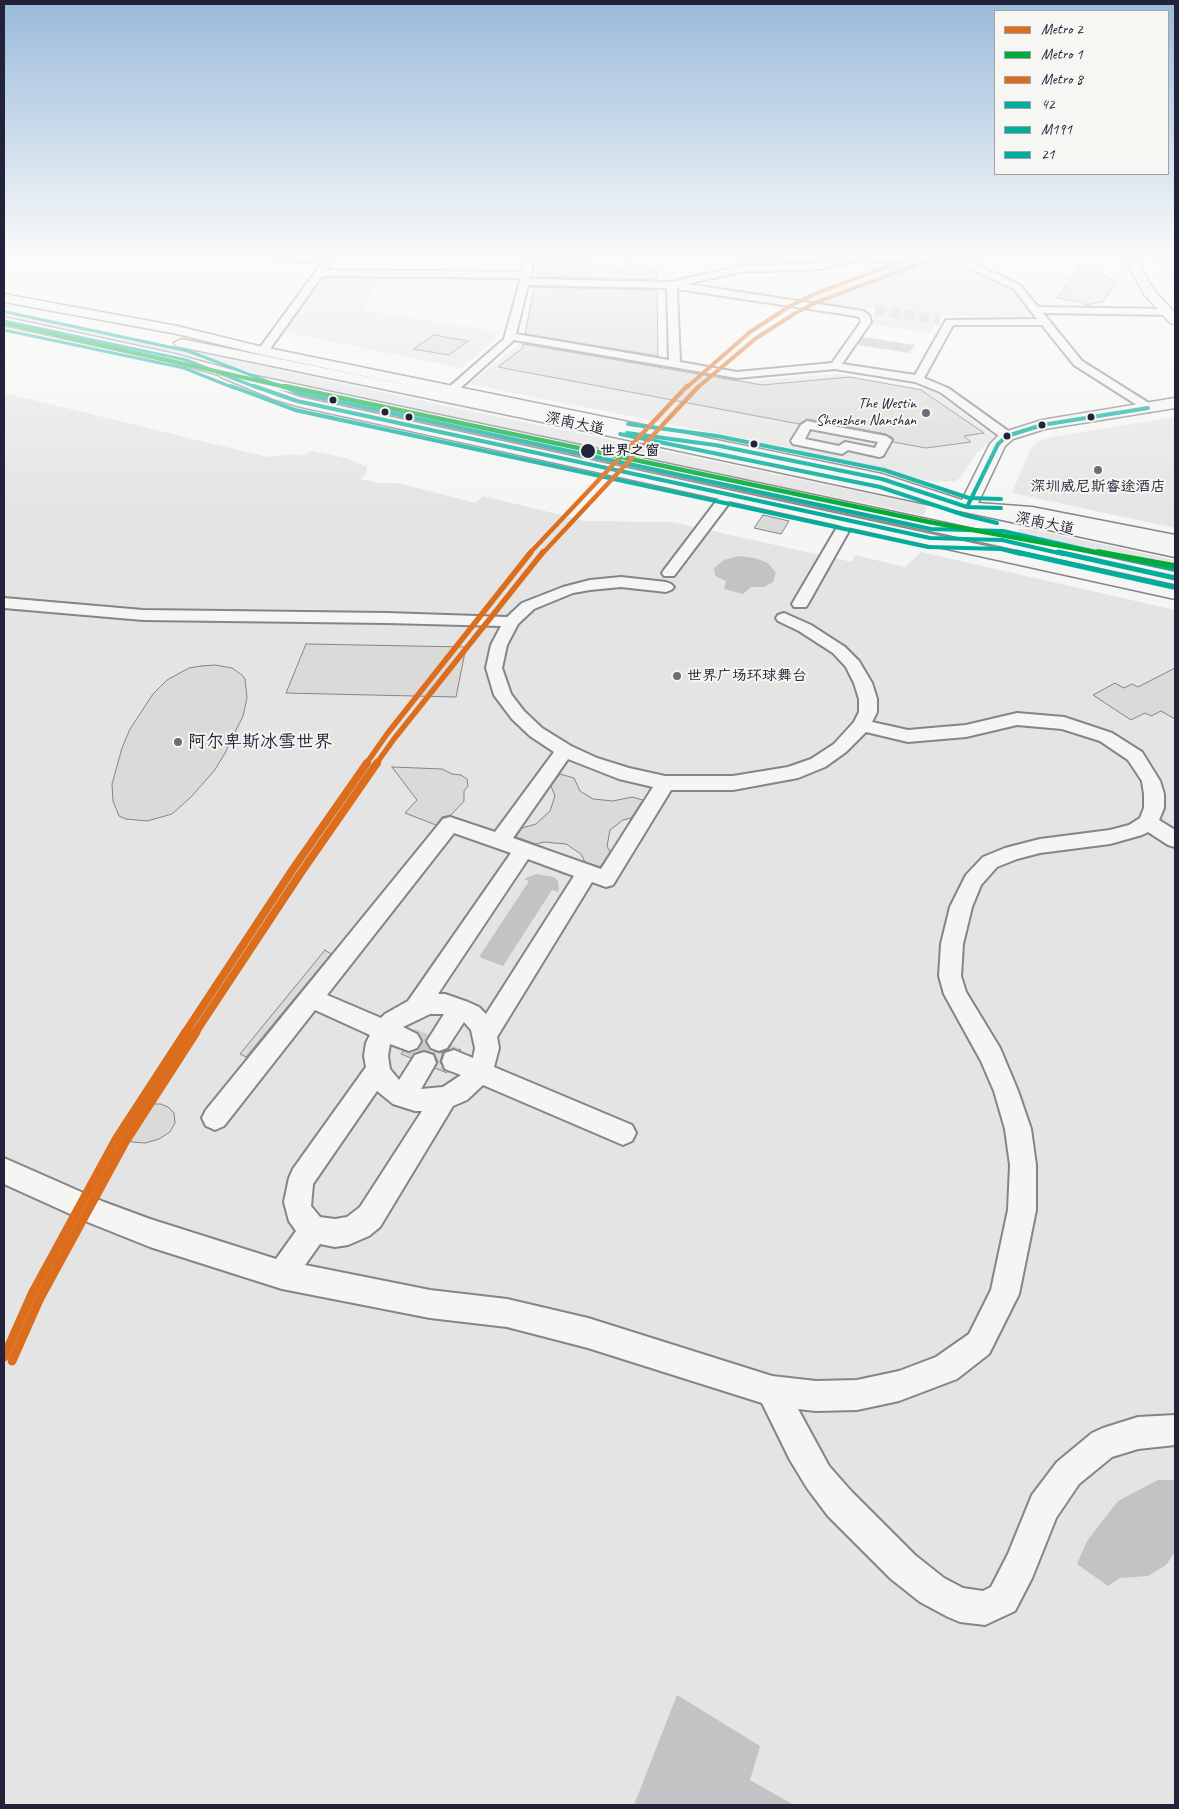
<!DOCTYPE html>
<html>
<head>
<meta charset="utf-8">
<style>
  body { margin:0 }
  #map { position:relative; width:1179px; height:1809px; overflow:hidden; background:#f5f5f3; font-family:Caveat,sans-serif }
  canvas { display:block }
  .frame { position:absolute; inset:0; border:5px solid #22223b; pointer-events:none }
  .legend { position:absolute; left:994px; top:10px; width:175px; height:165px; box-sizing:border-box; background:#f6f6f2; border:1px solid #a1a1a9; margin:0; padding:6px 9px; list-style:none; font-size:15px; color:#22223b }
  .legend li { display:flex; align-items:center; gap:10px; height:25px }
  .legend b { width:25px; border:1px solid #a1a1a9 }
</style>
</head>
<body>
<div id="map">
<canvas width="1179" height="1809"></canvas>
<div class="frame"></div>
<ul class="legend">
<li><b style="height:6px;background:#db6d1c"></b>Metro 2</li>
<li><b style="height:6px;background:#00ab39"></b>Metro 1</li>
<li><b style="height:6px;background:#db6d1c"></b>Metro 8</li>
<li><b style="height:6px;background:#01ad9c"></b>42</li>
<li><b style="height:6px;background:#01ad9c"></b>M191</li>
<li><b style="height:6px;background:#01ad9c"></b>21</li>
</ul>
</div>
<script>
const context = document.querySelector('canvas').getContext('2d');
context.lineJoin = 'round';
function fill(path, color) {
  context.fillStyle = color;
  context.fill(path, 'evenodd');
}
function shape(rows) {
  const path = new Path2D();
  for (const r of rows) {
    path.moveTo(r[0], r[1]);
    for (let i = 2; i < r.length; i += 2) path.lineTo(r[i], r[i + 1]);
  }
  return path;
}
function strokePath(path, color, width, dash) {
  context.strokeStyle = color;
  context.lineWidth = width;
  context.lineCap = dash ? 'butt' : 'round';
  context.setLineDash(dash || []);
  context.stroke(path);
}
function write(font, color, halo, rows, align = 'center') {
  context.font = font + ' Caveat,"LXGW WenKai TC",sans-serif';
  context.lineWidth = 4;
  context.setLineDash([]);
  context.textBaseline = 'middle';
  context.strokeStyle = halo;
  context.fillStyle = color;
  for (const [text, x, y, turn = 0] of rows) {
    context.save();
    context.translate(x, y);
    context.rotate((+turn || 0) * Math.PI / 180);
    context.textAlign = isNaN(turn) ? turn : align;
    if (halo) context.strokeText(text, 0, 0);
    context.fillText(text, 0, 0);
    context.restore();
  }
}
const built = shape([
  [323,275,381,276,363,310,497,332,495,339,461,368,285,332],
  [992,286,1018,295,1034,317,940,315,940,304,958,299,968,287],
  [523,341,750,381,837,374,931,389,995,437,976,454,960,478,955,481,935,482,798,453,800,450,469,384],
  [1175,417,1175,528,1012,493,1031,448,1037,442,1052,437]
]);
const green = shape([
  [1152,257,1175,257,1175,286,1165,274],
  [911,262,958,262,1009,286,1018,295,992,286,968,287,965,294,958,299,940,304,940,315,929,333,870,324,881,308,850,308,799,300,816,296,833,285,879,276,882,273,877,268,900,267],
  [22,317,150,342,447,406,923,505,927,508,924,514,921,515,813,492,753,483,300,387,221,362,18,319],
  [4,393,267,457,293,454,303,456,311,451,345,458,366,466,367,472,360,479,378,483,397,483,476,503,483,496,586,521,672,522,852,562,855,555,905,567,921,552,1175,610,1175,1805,4,1805],
  [1019,529,1030,529,1175,560,1175,570,1023,537,1017,535]
]);
const water = shape([
  [863,337,915,345,909,353,858,345],
  [738,556,755,558,768,563,776,573,773,582,764,587,751,587,743,594,724,589,726,581,715,576,714,568,724,560],
  [536,874,554,877,558,881,559,892,552,890,503,966,479,957,529,881,524,879],
  [1158,1480,1175,1480,1175,1552,1166,1565,1148,1576,1120,1578,1108,1586,1077,1564,1087,1541,1118,1501],
  [677,1695,760,1746,750,1780,794,1805,634,1805]
]);
const building = shape([
  [552,257,584,257,576,262,620,269,631,264,656,269,657,280,536,277,538,266,552,257],
  [1080,265,1101,268,1100,274,1116,282,1103,302,1085,305,1080,302,1057,298,1080,265],
  [534,287,657,290,658,356,525,334,534,287],
  [434,335,468,341,449,355,413,349,434,335],
  [523,344,762,385,850,377,921,390,984,433,964,436,971,442,926,448,893,442,893,438,886,434,807,419,799,424,498,367,523,348,523,344],
  [763,515,789,521,781,534,754,528,763,515],
  [306,644,466,647,456,697,286,693,306,644],
  [201,666,215,665,232,668,242,675,245,679,247,698,243,716,224,755,214,771,191,797,172,814,147,821,126,819,119,816,113,801,112,784,122,748,130,729,153,694,167,680,189,668,201,666],
  [1175,668,1175,719,1161,711,1151,716,1145,713,1131,720,1093,695,1115,683,1124,688,1132,684,1138,687,1175,668],
  [392,767,442,769,452,774,461,775,467,779,468,786,464,791,464,801,451,815,442,817,436,825,405,813,417,800,392,767],
  [560,774,574,778,580,791,593,799,613,801,632,797,643,800,631,818,623,820,610,830,607,846,610,852,600,867,585,862,581,854,566,844,544,842,536,844,516,837,522,828,536,824,550,811,555,796,551,786,560,774],
  [325,950,331,954,246,1057,240,1054,325,950],
  [416,1031,428,1036,425,1042,430,1050,440,1053,448,1050,451,1046,461,1050,453,1048,443,1052,440,1062,447,1073,435,1068,438,1062,434,1053,423,1050,414,1053,411,1058,401,1054,403,1051,410,1053,419,1049,423,1040,416,1031],
  [149,1104,161,1104,168,1107,174,1113,175,1123,170,1132,159,1139,145,1143,132,1142,122,1132,125,1119,134,1110,149,1104]
]);
const streetTunnelFar1 = shape([
  [875,310,940,320]
]);
const streetTunnel = shape([
  [409,1041,454,1061]
]);
const street = shape([
  [275,257,335,257,326,270,522,272,527,257,535,257,530,279,672,282,740,266,822,263,845,257,960,257,1020,285,1038,307,1168,309,1173,312,1168,315,1043,313,1082,361,1152,405,1154,408,1148,412,1074,365,1042,325,953,325,924,378,948,388,1011,433,1013,436,1007,440,1003,439,940,392,915,382,835,369,737,378,514,340,456,392,448,392,446,390,448,388,504,339,521,278,322,276,267,353,259,353,258,351,259,349,322,263,280,260,275,257],
  [851,261,958,263,1014,289,1037,319,946,320,915,375,842,364,871,322,869,315,863,311,687,284,740,272,822,269,851,261],
  [528,285,667,288,669,360,516,334,528,285],
  [677,289,856,316,860,318,861,322,832,363,737,372,680,362,677,289],
  [807,421,886,436,892,440,883,456,879,457,848,450,842,454,793,444,791,441,801,425,807,421],
  [810,429,878,442,875,448,845,442,839,446,805,439,810,429],
  [723,498,730,502,674,576,664,576,662,573,664,570,718,499,723,498],
  [843,525,848,526,850,529,808,604,806,607,794,607,792,604,836,529,838,526,843,525],
  [621,577,666,582,671,584,674,587,671,590,666,592,621,587,590,590,573,593,534,609,518,624,507,645,502,668,511,694,524,711,542,728,571,746,597,758,629,768,665,776,733,776,788,767,811,759,834,744,854,722,859,712,859,699,854,683,846,667,833,653,799,631,778,621,776,618,778,615,784,613,811,625,845,647,859,661,872,683,877,699,877,712,872,722,908,730,966,725,1017,713,1064,717,1112,733,1142,752,1160,781,1164,794,1164,808,1159,820,1175,830,1175,847,1168,845,1148,832,1142,835,1110,844,1040,853,1017,859,997,867,981,885,972,907,963,944,961,976,966,992,1000,1048,1018,1091,1031,1129,1036,1165,1036,1210,1019,1294,989,1354,957,1379,899,1401,857,1410,816,1411,798,1409,829,1466,852,1492,915,1555,944,1578,963,1588,983,1591,991,1587,1008,1554,1032,1495,1057,1462,1092,1433,1103,1428,1138,1417,1175,1415,1175,1445,1138,1449,1112,1457,1079,1484,1056,1518,1032,1578,1015,1611,985,1625,960,1622,948,1617,920,1602,891,1579,828,1516,807,1488,790,1460,762,1403,588,1348,507,1327,430,1318,282,1289,150,1247,90,1223,4,1184,4,1158,104,1202,150,1219,276,1259,296,1231,289,1221,284,1202,289,1178,293,1169,366,1067,364,1056,366,1043,370,1035,315,1010,224,1126,215,1130,206,1126,202,1118,206,1110,443,819,450,817,495,832,554,752,530,736,512,719,494,695,486,668,491,645,501,626,387,623,143,620,4,608,4,598,143,610,387,613,507,617,522,603,563,587,590,580,621,577],
  [1017,725,1062,729,1100,741,1128,760,1142,781,1144,794,1144,808,1140,818,1129,825,1110,830,1040,839,1005,848,983,857,966,875,950,907,941,944,939,976,944,994,981,1061,994,1091,1005,1129,1010,1165,1008,1210,991,1290,969,1334,936,1357,899,1371,857,1380,816,1381,772,1376,588,1318,507,1299,430,1290,305,1265,320,1244,335,1247,348,1245,369,1236,380,1227,453,1106,467,1100,483,1085,623,1145,632,1141,636,1133,632,1125,494,1067,499,1048,497,1037,592,882,606,887,613,885,671,790,733,790,798,778,825,767,846,752,866,732,908,742,966,737,1017,725],
  [568,759,619,779,653,787,601,869,513,838,568,759],
  [454,833,511,853,408,1001,385,1014,381,1018,327,995,454,833],
  [528,859,574,876,486,1014,479,1007,468,1002,445,994,438,994,528,859],
  [430,1014,444,1014,427,1041,431,1048,439,1051,447,1048,464,1022,471,1030,475,1048,473,1058,454,1050,445,1053,442,1061,445,1069,461,1075,443,1087,421,1089,436,1063,433,1055,424,1052,415,1055,399,1080,390,1069,388,1056,390,1044,409,1051,417,1048,421,1041,417,1034,403,1027,430,1014],
  [377,1091,393,1104,415,1111,422,1111,360,1207,347,1217,335,1219,320,1217,311,1206,313,1184,377,1091]
]);
const secondary = shape([
  [1123,257,1135,257,1153,289,1175,313,1175,324,1170,323,1144,294,1123,257],
  [4,294,177,326,263,347,882,474,962,500,990,444,1001,433,1042,420,1175,398,1175,408,1045,429,1013,439,1005,446,978,503,1032,507,1175,535,1175,547,1032,517,967,512,878,483,263,355,177,334,4,302,4,294],
  [226,370,299,397,1175,587,1175,599,297,406,274,399,221,377,219,374,221,371,226,370]
]);
const primary = shape([
  [4,317,175,354,247,374,1175,572,1175,584,244,382,172,362,4,325,4,317],
  [181,339,605,425,1175,545,1175,557,605,435,176,346,174,343,181,339]
]);
const bus1Far2 = shape([
  [4,321,186,360,258,388]
]);
const bus1Far1 = shape([
  [254,386,297,401,930,538,1002,540,1063,554],
  [627,433,715,445,882,479,967,507,1001,508],
  [967,507,998,444,1007,436,1042,425,1148,408]
]);
const bus1 = shape([
  [1058,552,1175,578]
]);
const bus2Far2 = shape([
  [4,330,184,368,234,388]
]);
const bus2Far1 = shape([
  [231,386,295,410,928,547,1001,549,1021,554],
  [620,434,880,487,964,515,997,523]
]);
const bus2 = shape([
  [1016,552,1173,587]
]);
const bus3Far2 = shape([
  [6,312,188,351,285,388]
]);
const bus3Far1 = shape([
  [282,386,299,393,931,529,1003,531,1105,554],
  [628,424,717,436,884,470,969,498,1001,499]
]);
const bus3 = shape([
  [1099,552,1175,569]
]);
const metro1Far4 = shape([
  [686,388,750,332,790,306,814,294,913,257]
]);
const metro1Far3 = shape([
  [529,554,687,386]
]);
const metro1Far2 = shape([
  [366,764,387,734,531,552]
]);
const metro1Far1 = shape([
  [185,1033,293,869,367,763]
]);
const metro1 = shape([
  [4,1357,32,1294,117,1138,186,1032]
]);
const metro2Far2 = shape([
  [4,323,290,388]
]);
const metro2Far1 = shape([
  [285,386,929,522,1105,554]
]);
const metro2 = shape([
  [1098,552,1175,566]
]);
const metro3Far4 = shape([
  [697,388,755,339,794,314,817,302,916,265]
]);
const metro3Far3 = shape([
  [542,554,699,386]
]);
const metro3Far2 = shape([
  [376,764,394,739,543,552]
]);
const metro3Far1 = shape([
  [195,1033,300,874,377,763]
]);
const metro3 = shape([
  [12,1361,40,1298,125,1142,196,1032]
]);
const markers = [
  [333,400,4.5,"#22223b"],
  [385,412,4.5,"#22223b"],
  [926,413,5,"#6c6c7b"],
  [409,417,4.5,"#22223b"],
  [1091,417,4.5,"#22223b"],
  [1042,425,4.5,"#22223b"],
  [1007,436,4.5,"#22223b"],
  [754,444,4.5,"#22223b"],
  [588,451,8,"#22223b"],
  [1098,470,5,"#6c6c7b"],
  [677,676,5,"#6c6c7b"],
  [178,742,5,"#6c6c7b"]
];
const farPoinames = [
  ["The Westin",916,404],
  ["Shenzhen Nanshan",916,421],
  ["深圳威尼斯睿途酒店",1098,487,"center"],
  ["世界广场环球舞台",687,676,"left"]
];
const farStreetnames = [
  ["深南大道",575,424,12],
  ["深南大道",1045,524,12]
];
const farStopnames = [
  ["世界之窗",600,451]
];
const poiNames = [
  ["阿尔卑斯冰雪世界",188,742]
];
fill(built, '#e5e5e4');
fill(green, '#e4e4e4');
fill(water, '#c3c3c6');
fill(building, '#dadad9');
strokePath(building, '#858589', 1);
strokePath(streetTunnelFar1, '#cbcbce', 10, [10, 5]);
strokePath(streetTunnel, '#cbcbce', 27, [27, 13]);
strokePath(street, '#858589', 4);
strokePath(secondary, '#858589', 3);
strokePath(primary, '#858589', 3);
fill(street, '#f5f5f3');
fill(secondary, '#f5f5f3');
fill(primary, '#f5f5f3');
strokePath(bus1Far2, '#01ad9c', 3);
strokePath(bus1Far1, '#01ad9c', 4);
strokePath(bus1, '#01ad9c', 5);
strokePath(bus2Far2, '#01ad9c', 3);
strokePath(bus2Far1, '#01ad9c', 4);
strokePath(bus2, '#01ad9c', 5);
strokePath(bus3Far2, '#01ad9c', 3);
strokePath(bus3Far1, '#01ad9c', 4);
strokePath(bus3, '#01ad9c', 5);
strokePath(metro1Far4, '#db6d1c', 4);
strokePath(metro1Far3, '#db6d1c', 4.5);
strokePath(metro1Far2, '#db6d1c', 5.5);
strokePath(metro1Far1, '#db6d1c', 8);
strokePath(metro1, '#db6d1c', 9);
strokePath(metro2Far2, '#00ab39', 4);
strokePath(metro2Far1, '#00ab39', 4.5);
strokePath(metro2, '#00ab39', 5.5);
strokePath(metro3Far4, '#db6d1c', 4);
strokePath(metro3Far3, '#db6d1c', 4.5);
strokePath(metro3Far2, '#db6d1c', 5.5);
strokePath(metro3Far1, '#db6d1c', 8);
strokePath(metro3, '#db6d1c', 9);
const sky = context.createLinearGradient(0, 0, 0, 510);
sky.addColorStop(0, '#99bada');
sky.addColorStop(0.5, '#fafafa');
sky.addColorStop(1, '#fafafa00');
context.fillStyle = sky;
context.fillRect(0, 0, 1179, 510);
for (const [x, y, r, color] of markers) {
  const dot = new Path2D();
  dot.arc(x, y, r, 0, 2 * Math.PI);
  context.fillStyle = color;
  context.fill(dot);
  strokePath(dot, '#f6f6f2', 2);
}
write('15px', '#22223b', '#f6f6f2', farPoinames, 'right');
write('15px', '#22223b', '#f6f6f2', farStreetnames);
write('bold 15px', '#22223b', '#f6f6f2', farStopnames, 'left');
write('18px', '#22223b', '#f6f6f2', poiNames, 'left');
</script>
</body>
</html>
